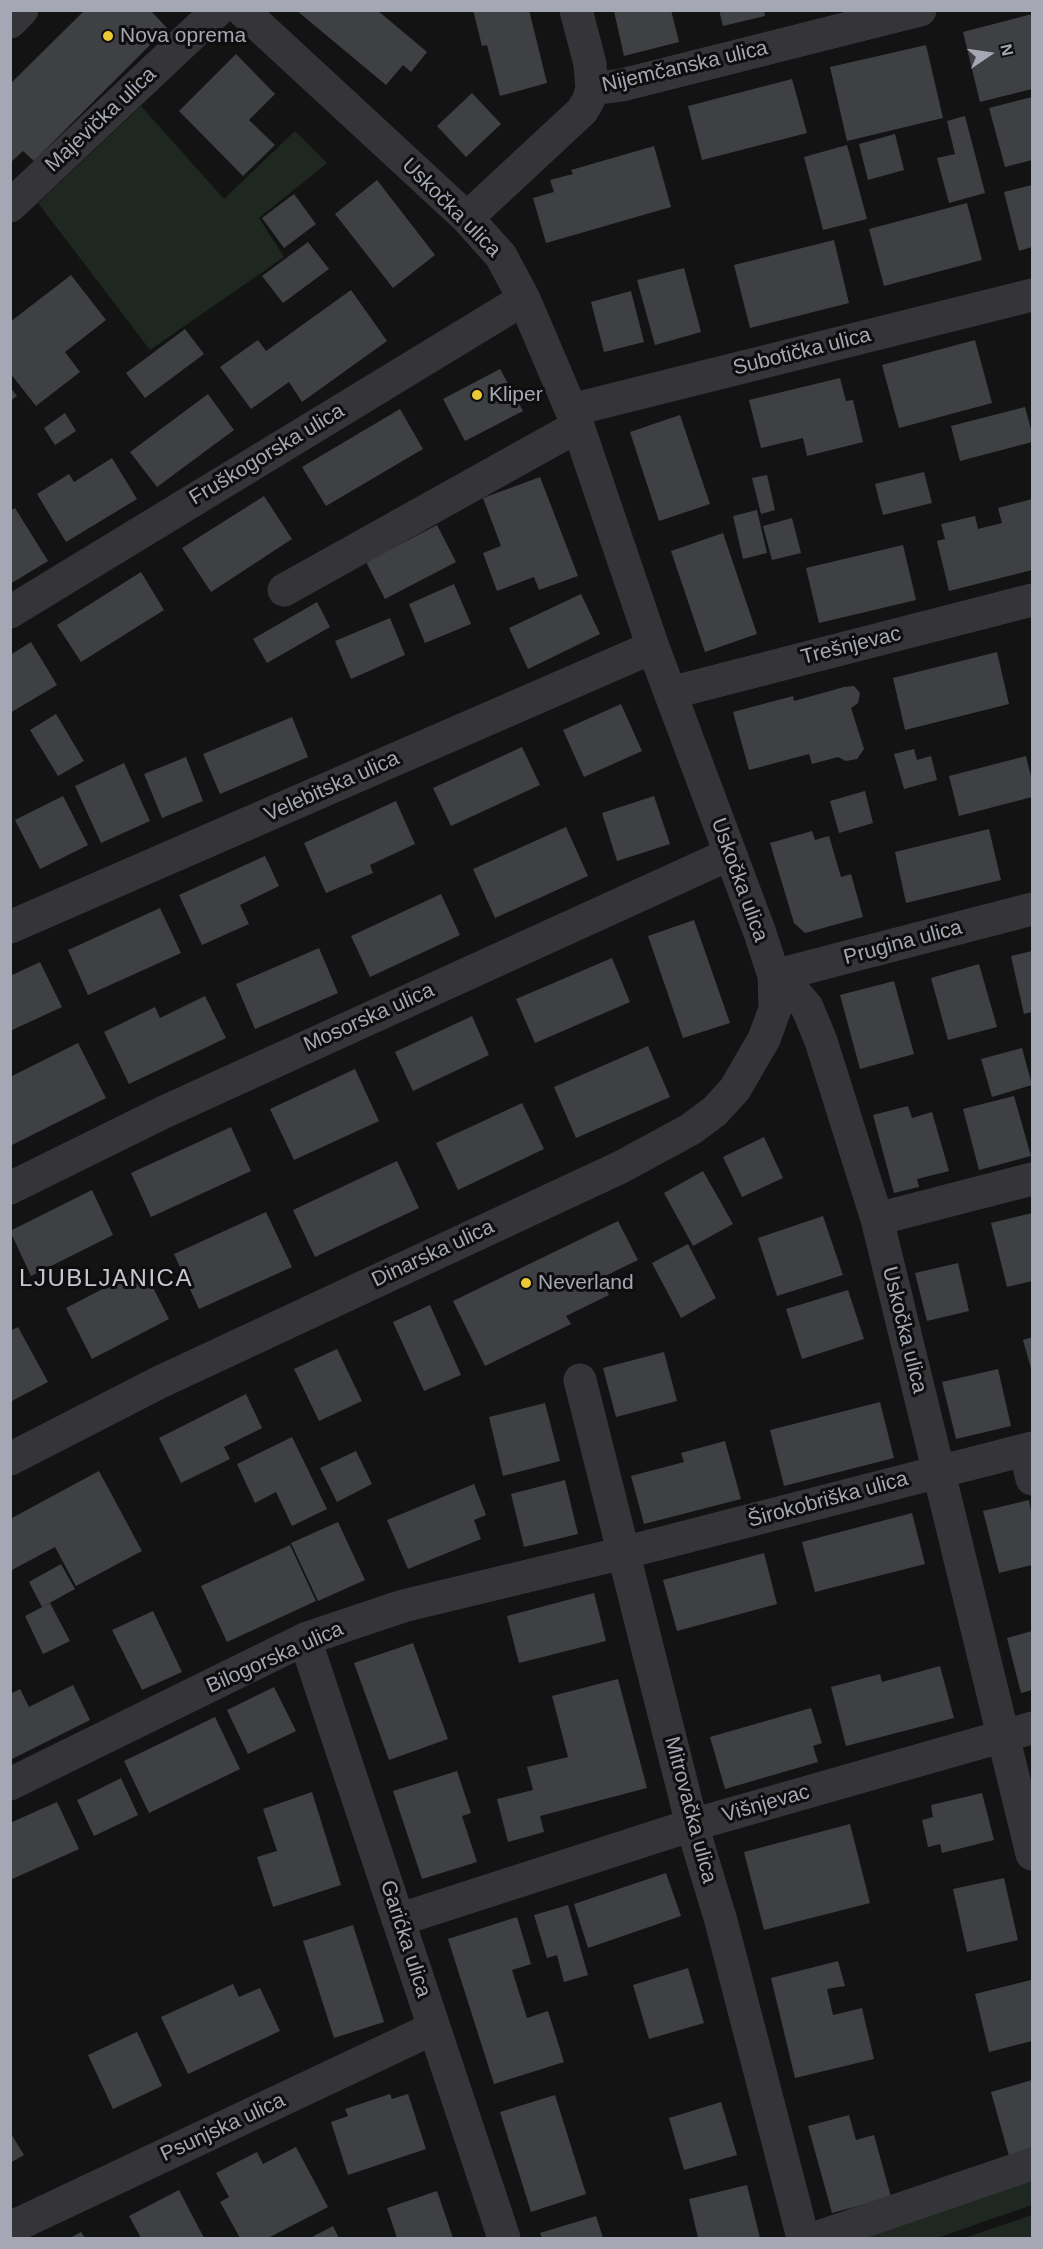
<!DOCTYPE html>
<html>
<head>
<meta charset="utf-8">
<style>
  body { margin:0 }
  #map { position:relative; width:1043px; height:2249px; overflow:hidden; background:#131314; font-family:Arial,sans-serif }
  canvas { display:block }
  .frame { position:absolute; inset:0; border:12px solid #a5a7b4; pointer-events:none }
  .north { position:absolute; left:959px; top:24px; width:60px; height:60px; -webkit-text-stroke:4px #0e0e0f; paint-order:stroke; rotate:77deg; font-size:16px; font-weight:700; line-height:24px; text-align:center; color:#a5a7b4 }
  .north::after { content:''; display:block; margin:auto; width:21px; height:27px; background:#a5a7b4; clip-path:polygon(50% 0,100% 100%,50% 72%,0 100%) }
</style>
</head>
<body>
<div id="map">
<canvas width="1043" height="2249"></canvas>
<div class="frame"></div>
<div class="north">N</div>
</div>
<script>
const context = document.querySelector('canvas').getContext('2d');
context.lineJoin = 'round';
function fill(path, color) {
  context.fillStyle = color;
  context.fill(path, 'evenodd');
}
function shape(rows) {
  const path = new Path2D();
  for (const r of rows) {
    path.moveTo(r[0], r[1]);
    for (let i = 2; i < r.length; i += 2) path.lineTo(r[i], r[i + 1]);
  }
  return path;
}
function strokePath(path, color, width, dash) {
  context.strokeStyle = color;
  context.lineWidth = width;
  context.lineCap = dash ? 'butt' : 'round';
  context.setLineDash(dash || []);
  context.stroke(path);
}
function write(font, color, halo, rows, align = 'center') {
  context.font = font + ' Arial,sans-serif';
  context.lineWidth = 6;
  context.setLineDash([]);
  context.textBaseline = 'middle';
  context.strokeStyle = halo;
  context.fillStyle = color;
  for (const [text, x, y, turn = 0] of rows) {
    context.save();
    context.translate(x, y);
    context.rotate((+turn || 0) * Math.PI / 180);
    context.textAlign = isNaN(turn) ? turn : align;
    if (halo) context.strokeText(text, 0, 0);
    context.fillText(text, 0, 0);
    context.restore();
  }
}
const green = shape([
  [141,106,224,199,295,131,327,163,259,218,284,257,150,350,38,203],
  [1032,2181,1032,2205,937,2238,856,2238],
  [1032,2215,1032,2238,964,2238]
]);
const building = shape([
  [85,10,150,10,167,28,34,161,23,151,10,163,10,84],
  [296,10,377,10,427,52,411,72,403,65,386,85],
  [473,10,529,10,547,83,500,96,487,45,482,46],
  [671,10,679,42,624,56,614,11],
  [719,10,764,10,765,16,723,26],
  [1032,14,1032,89,980,102,963,32],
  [926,45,943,118,847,141,830,67],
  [236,54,275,94,249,120,275,145,243,176,179,111],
  [792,79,807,133,702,160,688,106],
  [472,93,501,124,466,157,437,126],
  [1032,97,1032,160,1005,167,989,108],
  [965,116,985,193,949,203,937,158,955,154,947,121],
  [895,134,904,170,868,180,859,144],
  [847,145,867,219,823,230,804,157],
  [654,146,671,207,546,243,533,198,554,192,550,180,573,174,571,170],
  [377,180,435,255,393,288,335,214],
  [1032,185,1032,247,1019,251,1004,192],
  [294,194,316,224,284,248,262,218],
  [967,203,982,260,884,286,869,229],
  [834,240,849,303,750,328,734,265],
  [308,242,329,269,283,303,262,276],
  [684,268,701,332,655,345,637,280],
  [71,275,106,320,65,352,80,372,36,406,10,373,10,322],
  [351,290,387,341,302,402,289,382,251,409,220,367,258,340,266,351],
  [631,291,644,342,604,352,591,302],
  [185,329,204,354,145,398,126,373],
  [975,340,992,403,899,428,882,365],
  [500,369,523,411,465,441,443,399],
  [840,378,846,401,853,400,863,442,807,456,803,438,761,448,749,400],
  [10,387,17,396,10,401],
  [208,394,234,430,157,487,130,452],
  [1025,407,1032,433,1032,442,960,461,951,426],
  [400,409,423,449,326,506,302,467],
  [65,413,76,431,55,445,44,428],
  [680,415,710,504,659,521,630,432],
  [112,458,137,499,66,542,37,494,69,474,74,482],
  [924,472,932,503,883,515,875,484],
  [767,475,775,510,761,514,752,478],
  [540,477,578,576,539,590,534,577,497,591,483,553,501,546,483,498],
  [264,496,292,539,211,592,182,548],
  [1032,499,1032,570,949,591,937,541,945,539,941,524,975,516,978,529,1002,523,998,508],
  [15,508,48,561,10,584,10,511],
  [757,510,767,553,743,559,733,516],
  [792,518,801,553,772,560,763,526],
  [437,525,456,562,385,599,366,562],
  [723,533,757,634,705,652,671,551],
  [903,545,916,600,819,623,806,568],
  [141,572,164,610,81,662,57,625],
  [454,584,471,624,425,643,409,604],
  [581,594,600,634,528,669,509,628],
  [317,602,330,627,267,663,253,639],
  [390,618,405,655,351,679,335,641],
  [31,642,57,685,10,713,10,655],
  [997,652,1009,704,905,730,893,678],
  [854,686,860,693,858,703,851,708,864,749,857,759,846,761,838,757,812,764,809,754,749,770,733,712,793,696,794,701,844,687],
  [621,704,642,751,584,777,563,730],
  [56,714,84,761,58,776,30,730],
  [292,717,308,757,220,794,203,754],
  [522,747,540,785,451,826,433,788],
  [914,749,917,760,931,756,937,780,904,789,894,754],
  [1026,756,1032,781,1032,797,959,816,949,776],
  [186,757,203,801,162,818,144,774],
  [124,763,150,821,101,843,75,786],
  [865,791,873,823,839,833,830,801],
  [63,796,88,845,40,869,15,820],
  [654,796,670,844,617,861,602,813],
  [396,801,415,844,370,865,373,873,326,893,304,843],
  [566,827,588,876,495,918,473,869],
  [989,829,1001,880,906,903,895,852],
  [812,831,815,840,829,836,841,877,851,874,863,917,805,933,794,923,770,843],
  [265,856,279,886,240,905,249,924,202,945,179,895],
  [441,894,460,935,370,977,351,936],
  [160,908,181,953,88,995,68,950],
  [694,920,730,1023,683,1038,648,936],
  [319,948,338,993,255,1029,236,984],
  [1032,951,1032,1012,1024,1014,1011,956],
  [612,958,630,1002,535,1043,516,999],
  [40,962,62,1007,10,1031,10,976],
  [979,964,997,1027,948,1040,931,978],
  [894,981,914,1054,860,1069,840,995],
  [205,996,226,1038,129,1084,104,1032,155,1007,160,1018],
  [472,1016,489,1055,413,1091,395,1052],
  [78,1043,106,1098,12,1145,10,1077],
  [648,1046,670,1097,576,1138,554,1087],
  [1022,1048,1032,1085,992,1097,981,1059],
  [355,1069,379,1121,294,1160,270,1109],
  [1014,1096,1031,1156,979,1170,963,1109],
  [522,1103,544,1149,458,1190,436,1143],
  [908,1106,912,1118,932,1112,949,1171,917,1179,919,1187,894,1193,873,1115],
  [231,1127,251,1171,151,1217,131,1173],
  [764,1137,783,1178,742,1197,723,1157],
  [397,1161,419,1208,315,1257,293,1210],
  [703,1171,733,1224,693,1246,664,1193],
  [92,1190,113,1235,31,1276,10,1231],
  [266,1212,292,1267,199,1309,174,1254],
  [1032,1213,1032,1281,1007,1287,991,1223],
  [823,1216,843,1275,777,1296,758,1238],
  [618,1221,638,1260,601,1278,609,1295,566,1316,571,1324,485,1366,453,1301],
  [688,1244,716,1298,681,1318,652,1263],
  [958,1263,969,1311,927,1321,915,1273],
  [143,1268,169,1319,92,1359,66,1308],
  [848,1290,864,1339,802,1359,786,1309],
  [430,1305,461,1375,424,1391,393,1322],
  [18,1327,48,1382,10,1402,10,1331],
  [1032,1337,1032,1372,1023,1340],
  [337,1349,362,1401,319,1421,294,1369],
  [664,1352,677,1401,616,1417,603,1368],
  [998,1369,1011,1426,956,1439,942,1382],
  [246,1394,262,1428,224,1447,230,1459,181,1483,159,1438],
  [880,1402,894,1458,784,1486,770,1430],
  [545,1403,560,1461,503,1476,489,1417],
  [292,1437,327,1509,292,1526,276,1492,255,1503,237,1464],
  [725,1441,741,1499,644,1524,631,1476,684,1462,681,1453],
  [356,1451,372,1484,337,1502,320,1468],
  [99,1471,142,1551,76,1586,55,1547,10,1571,10,1519],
  [565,1480,578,1534,524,1547,511,1494],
  [474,1484,486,1515,474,1520,481,1539,408,1569,387,1520],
  [1029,1500,1032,1517,1032,1565,999,1573,983,1511],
  [912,1513,925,1564,815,1592,802,1542],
  [338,1522,365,1580,318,1601,291,1543],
  [290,1545,316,1601,227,1642,201,1586],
  [764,1553,777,1604,677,1631,663,1580],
  [61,1564,75,1589,42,1607,29,1582],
  [594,1593,606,1641,519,1663,507,1616],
  [50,1603,70,1641,43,1654,25,1616],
  [153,1611,182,1672,142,1690,112,1630],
  [1032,1631,1032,1690,1021,1693,1007,1638],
  [413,1643,448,1739,389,1760,354,1663],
  [940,1666,954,1718,846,1746,831,1687,880,1674,882,1682],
  [618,1679,647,1788,540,1816,544,1832,508,1842,497,1799,533,1790,527,1767,568,1757,552,1696],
  [73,1685,90,1720,10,1760,10,1694,20,1689,29,1707],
  [274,1687,296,1731,248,1754,227,1710],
  [811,1708,822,1743,813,1746,818,1762,725,1789,710,1737],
  [215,1717,240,1769,149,1813,124,1761],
  [457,1771,471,1813,462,1816,477,1862,422,1879,393,1791],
  [121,1778,138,1815,94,1836,77,1800],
  [312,1792,341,1885,273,1907,257,1857,277,1851,263,1809],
  [982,1793,994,1840,942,1853,940,1844,928,1847,922,1820,933,1817,931,1805],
  [57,1802,79,1849,10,1880,10,1823],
  [850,1824,870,1903,764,1930,744,1852],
  [666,1873,681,1916,588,1948,574,1904],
  [1004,1878,1018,1940,967,1952,953,1889],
  [568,1905,588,1975,564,1982,557,1955,547,1958,534,1915],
  [517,1917,531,1964,512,1970,527,2018,548,2011,564,2062,494,2084,448,1939],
  [353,1925,384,2022,334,2038,303,1941],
  [838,1961,845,1986,827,1989,833,2015,862,2008,874,2059,795,2078,771,1978],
  [688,1968,704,2023,649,2039,633,1985],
  [1031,1980,1032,2041,989,2052,975,1994],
  [233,1984,239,1997,260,1988,280,2031,188,2074,161,2017],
  [137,2032,162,2086,113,2109,88,2055],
  [1032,2080,1032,2149,1009,2156,991,2092],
  [390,2094,392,2099,408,2094,426,2149,348,2175,331,2122,348,2116,345,2109],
  [555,2095,586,2194,531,2212,500,2112],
  [721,2102,737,2155,684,2170,669,2118],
  [849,2115,856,2140,874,2135,891,2197,832,2213,808,2126],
  [10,2132,24,2155,10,2163],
  [296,2147,328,2207,268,2238,240,2238,220,2202,229,2197,216,2173,257,2152,263,2164],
  [747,2185,760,2238,698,2238,689,2199],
  [179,2190,204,2238,141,2238,129,2216],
  [437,2191,453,2238,397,2238,387,2208],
  [596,2216,603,2238,542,2238,540,2233],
  [333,2226,339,2238,310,2238],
  [81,2232,85,2238,70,2238]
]);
const minor = shape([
  [10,22,22,10],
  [592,89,622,85,920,10],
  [10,206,218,10],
  [467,218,582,111,588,101,592,89,590,64,576,10],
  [571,410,1032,295],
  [284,590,578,426],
  [10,612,524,299],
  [670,693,1032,600],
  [10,927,653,647],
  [774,976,795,993,807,1007,821,1041,877,1219,1032,1854],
  [774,976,1032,909],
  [10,1188,164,1112,730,854],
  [877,1219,1032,1179],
  [580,1380,692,1825,721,1921,803,2238],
  [1025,1450,1032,1479],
  [10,1459,160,1382,621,1167,691,1129,715,1111,735,1089,764,1039,775,1009,774,976,760,933,653,647,578,426,524,299,501,256,467,218,242,10],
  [305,1639,504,2238],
  [10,1784,305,1639,403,1606,623,1553,1032,1448],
  [398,1920,692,1825,1032,1728],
  [10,2228,434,2028],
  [815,2238,1032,2164]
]);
const markers = [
  [108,36,6,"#eac935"],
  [477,395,6,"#eac935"],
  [526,1283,6,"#eac935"]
];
const poiNames = [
  ["Nova oprema",120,36],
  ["Kliper",489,395],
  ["Neverland",538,1283]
];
const streetNames = [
  ["Nijemčanska ulica",685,67,-13],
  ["Majevička ulica",101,120,-43],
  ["Uskočka ulica",451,208,45],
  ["Subotička ulica",802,352,-14],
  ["Fruškogorska ulica",267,455,-31],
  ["Trešnjevac",851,646,-14],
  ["Velebitska ulica",332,787,-24],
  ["Uskočka ulica",739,880,70],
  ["Prugina ulica",903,943,-15],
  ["Mosorska ulica",369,1018,-24],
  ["Dinarska ulica",433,1254,-25],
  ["Uskočka ulica",904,1330,76],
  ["Širokobriška ulica",828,1500,-15],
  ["Bilogorska ulica",275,1658,-24],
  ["Višnjevac",766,1804,-16],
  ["Mitrovačka ulica",690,1810,75],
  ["Garićka ulica",405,1939,72],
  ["Psunjska ulica",223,2128,-25]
];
const quarterNames = [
  ["LJUBLJANICA",106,1279]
];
fill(green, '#1f2721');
fill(building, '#3f4044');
strokePath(minor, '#343439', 33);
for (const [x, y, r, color] of markers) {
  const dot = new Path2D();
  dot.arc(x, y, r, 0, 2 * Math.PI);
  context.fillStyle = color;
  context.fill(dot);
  strokePath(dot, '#0e0e0f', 2);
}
write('21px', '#a5a7b4', '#0e0e0f', poiNames, 'left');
write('21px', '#a5a7b4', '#0e0e0f', streetNames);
context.letterSpacing = '1.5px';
write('24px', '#c5c7d0', '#0e0e0f', quarterNames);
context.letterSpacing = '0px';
</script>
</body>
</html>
